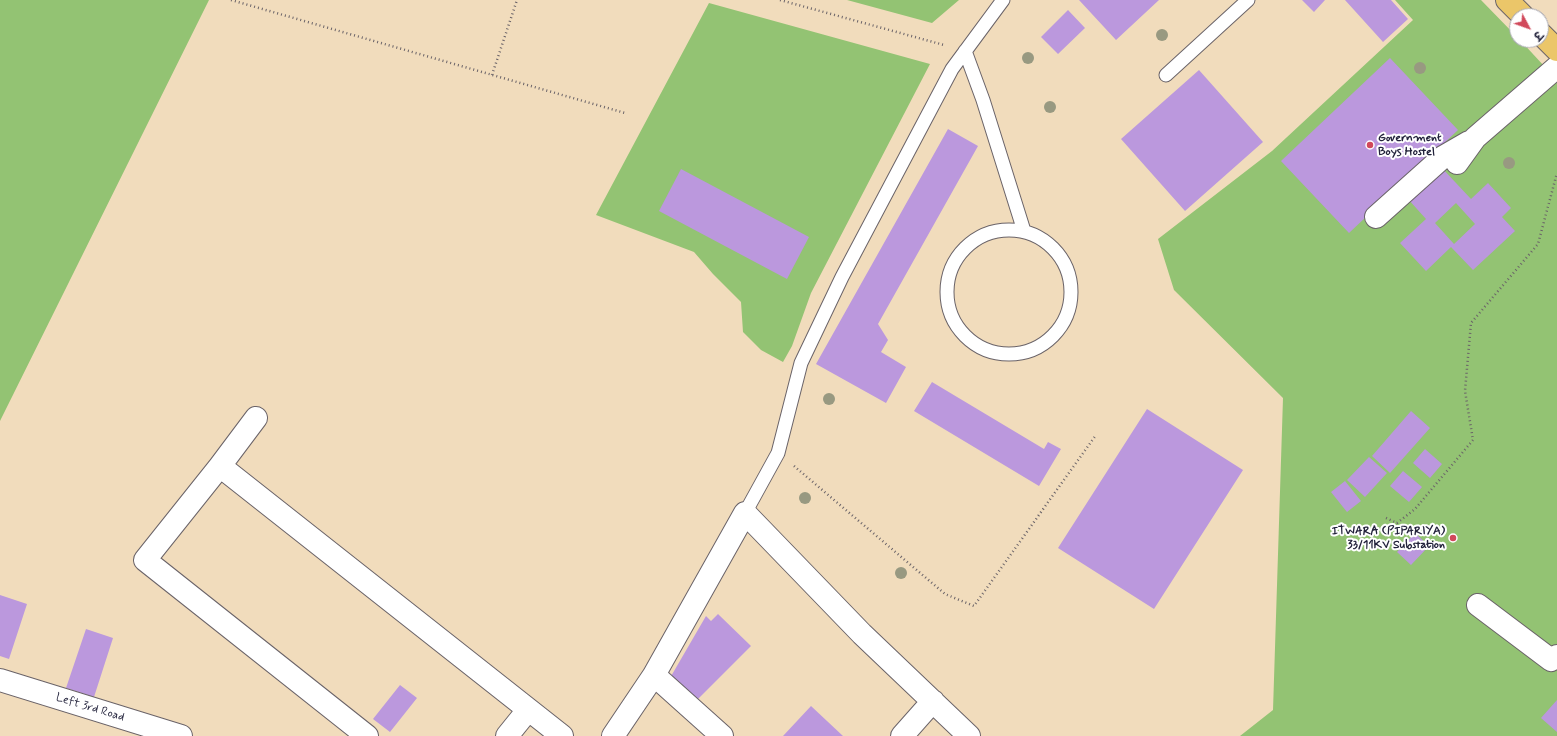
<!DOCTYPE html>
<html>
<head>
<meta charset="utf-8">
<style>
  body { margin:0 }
  #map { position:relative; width:1557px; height:736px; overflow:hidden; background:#f1dcbc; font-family:Mynerve,"Playpen Sans Deva",sans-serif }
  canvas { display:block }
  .north { position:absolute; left:1509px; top:8px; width:40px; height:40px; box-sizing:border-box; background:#fff; border:1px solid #a7a7b1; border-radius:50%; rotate:131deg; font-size:11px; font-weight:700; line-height:16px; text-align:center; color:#22223b }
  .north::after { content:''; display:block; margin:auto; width:14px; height:18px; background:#d1495b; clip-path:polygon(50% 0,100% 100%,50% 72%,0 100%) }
</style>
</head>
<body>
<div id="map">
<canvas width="1557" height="736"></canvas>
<div class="north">उ</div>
</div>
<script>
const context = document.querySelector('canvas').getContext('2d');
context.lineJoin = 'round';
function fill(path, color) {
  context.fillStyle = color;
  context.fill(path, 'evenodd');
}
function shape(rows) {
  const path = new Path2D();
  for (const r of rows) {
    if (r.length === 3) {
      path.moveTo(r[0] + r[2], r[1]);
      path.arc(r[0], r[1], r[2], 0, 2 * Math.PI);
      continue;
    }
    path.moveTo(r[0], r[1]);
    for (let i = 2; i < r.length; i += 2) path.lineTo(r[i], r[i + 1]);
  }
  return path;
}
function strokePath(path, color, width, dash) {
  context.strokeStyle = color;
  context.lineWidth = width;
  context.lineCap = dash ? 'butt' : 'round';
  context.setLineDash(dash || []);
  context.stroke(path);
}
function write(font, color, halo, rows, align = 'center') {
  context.font = font + ' Mynerve,sans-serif';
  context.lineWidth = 4;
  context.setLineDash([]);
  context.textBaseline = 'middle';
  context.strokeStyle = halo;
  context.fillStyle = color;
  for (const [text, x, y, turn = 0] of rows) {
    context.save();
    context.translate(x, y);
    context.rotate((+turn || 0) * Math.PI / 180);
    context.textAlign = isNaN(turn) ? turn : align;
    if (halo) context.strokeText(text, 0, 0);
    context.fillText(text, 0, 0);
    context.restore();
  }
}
const green = shape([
  [0,0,209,0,0,421],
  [847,0,959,0,932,23],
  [1395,0,1481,0,1517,37,1517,40,1520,40,1557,80,1557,736,1240,736,1273,710,1283,398,1174,290,1158,239,1272,151,1413,20],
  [709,3,930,64,811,293,792,346,783,362,761,350,743,332,741,302,713,274,694,252,596,215]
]);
const building = shape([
  [1079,0,1159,0,1116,40],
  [1302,0,1325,0,1314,12],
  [1345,0,1391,0,1408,19,1383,42],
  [1068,10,1085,28,1058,54,1041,37],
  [1390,58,1458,130,1349,233,1281,161],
  [1199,70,1263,142,1185,211,1121,139],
  [948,129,978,146,878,324,888,340,881,352,906,367,886,403,816,364],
  [1441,167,1471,199,1488,183,1511,208,1502,217,1515,231,1473,270,1451,247,1426,271,1400,243,1426,219,1408,199],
  [1456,203,1475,224,1454,244,1435,223],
  [681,169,809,237,787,279,659,211],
  [932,382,1044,449,1048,442,1061,449,1039,486,914,411],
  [1147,409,1243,470,1154,609,1058,548],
  [1411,411,1430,428,1390,473,1372,456],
  [1425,449,1442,464,1430,478,1413,463],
  [1369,457,1387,473,1365,497,1347,480],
  [1403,471,1422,487,1409,502,1390,486],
  [1345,481,1361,501,1347,512,1331,492],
  [1415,533,1429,546,1411,565,1397,552],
  [0,595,27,604,9,659,0,656],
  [718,614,751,646,695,702,670,678,706,616,711,621],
  [86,629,113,638,94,697,66,688],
  [400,685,417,698,390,732,373,719],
  [1557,700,1557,732,1541,718],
  [811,706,843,736,783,736]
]);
const path = shape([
  [231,0,625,113],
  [780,0,944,45],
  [492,75,517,0],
  [794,466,945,594,974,606,1096,435],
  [1386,518,1397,523,1415,509,1473,440,1465,391,1471,323,1538,244,1557,173]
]);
const service = shape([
  [965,51,983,100,1024,231],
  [1166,75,1248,0],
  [1009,292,62],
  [745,513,778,453,801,363,842,277,952,69,1003,0]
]);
const minor = shape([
  [1457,163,1475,138,1557,67],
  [1376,217,1443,157,1469,142],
  [256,418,220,466,562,736],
  [220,466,145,560,367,736],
  [1478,605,1551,660,1557,656],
  [654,675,722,736],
  [0,680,181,736],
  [507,736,528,710],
  [613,736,654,675,745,513,862,634,969,736],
  [902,736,933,701]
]);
const primary = shape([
  [1507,0,1523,16],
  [1541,34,1557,50]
]);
const trees = [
  [1162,35],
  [1028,58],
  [1420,68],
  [1050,107],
  [1509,163],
  [829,399],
  [805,498],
  [901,573]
];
const markers = [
  [1370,145,4,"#d1495b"],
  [1453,538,4,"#d1495b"]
];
const poiNames = [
  ["Government",1378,138],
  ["Boys Hostel",1378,152],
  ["ITWARA (PIPARIYA)",1445,531,"right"],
  ["33/11KV Substation",1445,545,"right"]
];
const streetNames = [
  ["Left 3rd Road",90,708,17]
];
fill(green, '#93c373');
fill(building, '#bb98dd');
strokePath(service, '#6a6368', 15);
strokePath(minor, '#6a6368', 24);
strokePath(primary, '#6a6368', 24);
strokePath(path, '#6a6368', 2.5, [1, 3]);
strokePath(service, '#fff', 13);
strokePath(minor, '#fff', 22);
strokePath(primary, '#ebc669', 22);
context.fillStyle = '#989981';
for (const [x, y] of trees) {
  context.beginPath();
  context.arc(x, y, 6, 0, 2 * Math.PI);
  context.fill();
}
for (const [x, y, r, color] of markers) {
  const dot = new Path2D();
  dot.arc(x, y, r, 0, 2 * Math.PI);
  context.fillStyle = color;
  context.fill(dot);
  strokePath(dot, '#fff', 1.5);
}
write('bold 12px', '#22223b', '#fff', poiNames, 'left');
write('12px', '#22223b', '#fff', streetNames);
</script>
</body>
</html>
